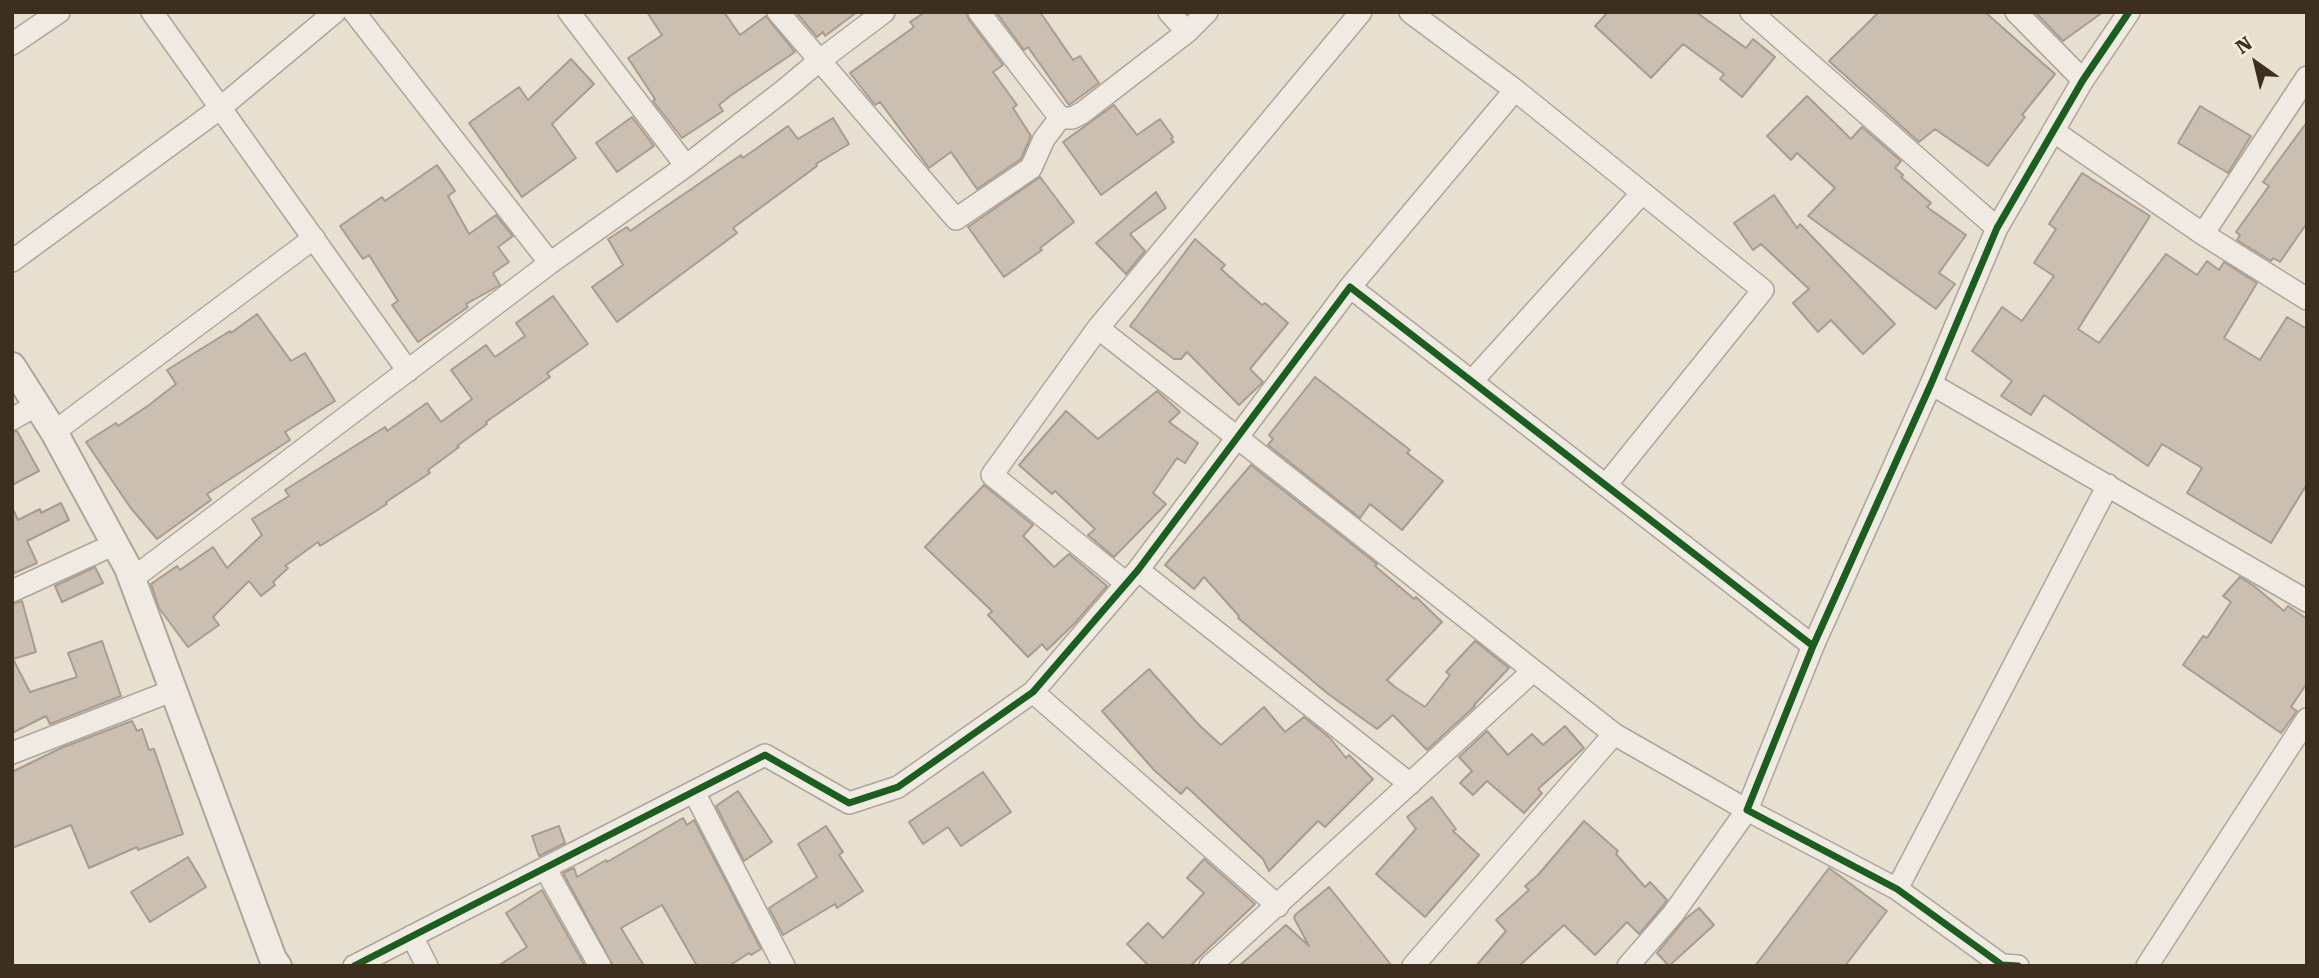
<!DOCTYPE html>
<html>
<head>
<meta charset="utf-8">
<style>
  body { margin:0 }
  #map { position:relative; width:2319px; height:978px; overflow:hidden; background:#e7e0d1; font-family:"Roboto Serif",serif }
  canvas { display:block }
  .frame { position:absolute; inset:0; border:14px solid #3d2e20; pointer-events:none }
  .north { position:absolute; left:2221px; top:28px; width:70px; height:70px; -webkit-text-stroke:5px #f7eed8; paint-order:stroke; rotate:326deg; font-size:19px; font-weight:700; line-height:28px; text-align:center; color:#3d2e20 }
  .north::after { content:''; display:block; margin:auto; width:24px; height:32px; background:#3d2e20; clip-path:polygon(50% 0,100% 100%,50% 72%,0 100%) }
</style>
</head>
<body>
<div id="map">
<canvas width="2319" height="978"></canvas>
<div class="frame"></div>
<div class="north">N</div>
</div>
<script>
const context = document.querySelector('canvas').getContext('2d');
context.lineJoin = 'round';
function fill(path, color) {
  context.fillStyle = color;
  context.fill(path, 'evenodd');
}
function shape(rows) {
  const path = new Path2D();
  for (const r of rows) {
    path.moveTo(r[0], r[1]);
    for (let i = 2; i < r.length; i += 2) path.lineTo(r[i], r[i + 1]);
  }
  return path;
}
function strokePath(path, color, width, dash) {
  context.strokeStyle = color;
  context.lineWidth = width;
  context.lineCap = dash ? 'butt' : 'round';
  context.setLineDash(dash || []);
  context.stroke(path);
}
const building = shape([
  [647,12,724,12,740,35,766,16,795,52,730,96,719,105,723,111,682,138,653,101,655,99,628,58,662,35,647,12],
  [796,12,857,12,825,36,823,32,817,37,796,12],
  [925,12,966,12,969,20,1003,65,993,72,1017,105,1013,108,1031,136,1021,159,977,189,951,152,929,168,880,102,875,105,850,73,914,27,910,22,925,12],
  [996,12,1040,12,1073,60,1080,56,1099,83,1069,105,1028,47,1024,50,996,12],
  [1608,12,1696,12,1746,48,1753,39,1775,57,1742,97,1720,79,1724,74,1683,44,1651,78,1595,26,1608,12],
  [1879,12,1985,12,2055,74,2022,115,2025,117,1988,166,1935,129,1919,142,1829,61,1879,12],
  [2035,12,2103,12,2063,41,2035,12],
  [571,59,594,84,552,124,576,158,522,197,469,123,519,87,528,100,571,59],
  [1807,96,1851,139,1862,127,1901,161,1895,168,1903,175,1901,177,1931,203,1927,207,1966,235,1939,273,1955,284,1936,309,1808,216,1835,188,1797,153,1791,160,1767,136,1807,96],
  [1114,105,1137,135,1160,119,1173,137,1171,139,1174,142,1101,195,1063,142,1114,105],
  [2200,106,2251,136,2228,173,2178,143,2200,106],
  [632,117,654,146,617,172,596,143,632,117],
  [833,118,849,144,816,164,817,166,733,228,737,233,617,322,592,287,623,265,608,239,627,227,630,231,741,155,743,158,788,126,798,139,833,118],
  [2307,122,2307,223,2280,262,2273,258,2271,261,2237,240,2240,235,2236,232,2269,186,2263,182,2307,122],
  [437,165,455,191,448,196,469,234,496,215,513,236,498,247,509,262,493,273,500,285,466,304,468,307,418,342,392,305,398,301,369,255,363,259,340,226,382,197,385,201,437,165],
  [2082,173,2150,216,2078,329,2099,343,2166,254,2197,275,2207,261,2219,270,2224,262,2257,283,2224,338,2260,360,2287,317,2307,329,2307,484,2271,543,2187,493,2202,468,2162,444,2148,466,2044,395,2031,415,2001,396,2012,381,1972,351,2002,307,2022,321,2054,276,2034,263,2056,229,2049,224,2082,173],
  [1040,177,1074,222,1040,248,1042,250,1004,277,968,227,1040,177],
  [1156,192,1166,208,1130,234,1145,251,1126,274,1096,243,1156,192],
  [1774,195,1797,228,1800,224,1895,324,1863,354,1831,320,1818,332,1793,303,1809,289,1761,244,1753,250,1734,223,1774,195],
  [1195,239,1225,265,1221,269,1262,305,1265,303,1288,323,1250,369,1263,382,1239,405,1187,352,1181,359,1174,359,1130,326,1195,239],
  [553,296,588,344,547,373,550,377,486,422,487,424,457,446,459,447,428,470,430,473,386,502,387,504,320,546,318,542,285,566,288,568,273,582,275,585,261,596,249,581,213,617,219,625,188,647,159,608,151,584,177,566,180,570,213,547,227,568,262,535,252,519,289,496,285,490,385,427,387,431,427,403,441,422,472,399,451,370,486,345,495,357,525,336,516,323,553,296],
  [257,314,291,361,305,353,335,401,285,432,290,440,207,494,211,500,157,539,130,507,86,442,116,423,118,426,149,405,176,384,167,370,230,331,231,333,257,314],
  [1315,377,1410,450,1407,453,1443,481,1402,530,1370,504,1360,518,1268,445,1273,439,1269,435,1315,377],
  [1157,391,1180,412,1169,422,1198,443,1185,463,1177,458,1153,493,1166,504,1114,557,1088,535,1095,529,1055,491,1052,494,1019,465,1066,411,1098,439,1157,391],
  [17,431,39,471,12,485,12,432,17,431],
  [1251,465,1377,564,1375,566,1414,599,1416,597,1442,622,1387,680,1395,687,1425,707,1450,675,1446,672,1475,641,1509,668,1474,705,1475,706,1427,750,1393,715,1377,729,1327,693,1238,618,1239,616,1204,577,1194,589,1165,565,1251,465],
  [984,485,1033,525,1023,536,1054,567,1069,554,1107,586,1075,623,1047,650,1042,644,1028,657,988,615,992,611,925,547,984,485],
  [61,503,69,520,27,541,37,563,12,574,12,507,18,520,40,509,41,513,61,503],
  [95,567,103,583,62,602,55,586,95,567],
  [2240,577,2254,586,2284,611,2288,606,2307,619,2307,683,2291,707,2297,711,2281,733,2183,665,2203,636,2207,638,2231,602,2223,596,2240,577],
  [22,601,36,652,13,659,30,692,77,677,68,653,102,641,121,696,50,724,46,716,12,733,12,604,22,601],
  [1149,669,1199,725,1221,745,1264,707,1285,732,1304,717,1330,738,1346,758,1349,755,1373,779,1325,827,1318,821,1269,871,1263,859,1187,787,1181,794,1154,770,1102,711,1149,669],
  [132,721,137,731,142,729,149,750,154,749,183,834,138,850,137,847,89,868,71,825,12,848,12,772,61,748,132,721],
  [1565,726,1584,748,1538,789,1542,793,1524,813,1487,781,1473,795,1460,783,1472,771,1459,757,1487,731,1508,755,1532,734,1543,745,1565,726],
  [983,772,1011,812,961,846,948,827,923,844,909,822,983,772],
  [738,791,772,842,744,861,716,806,738,791],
  [1432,797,1456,829,1453,831,1479,855,1425,917,1376,874,1416,829,1407,817,1432,797],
  [683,818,687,825,694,820,761,949,751,955,749,953,729,966,697,966,662,905,621,928,644,966,613,966,563,873,574,868,577,877,606,860,607,862,683,818],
  [1584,821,1618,851,1616,854,1645,887,1650,882,1667,900,1663,906,1639,934,1627,922,1595,955,1564,925,1519,966,1476,966,1506,931,1496,920,1529,890,1525,886,1538,875,1584,821],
  [559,826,565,843,539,856,532,836,559,826],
  [826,826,843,852,839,855,863,891,837,908,835,904,783,935,769,908,817,877,798,844,826,826],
  [188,857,206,887,150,922,131,892,188,857],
  [1204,859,1255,904,1190,966,1149,966,1127,944,1148,923,1163,938,1204,893,1187,878,1204,859],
  [1829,868,1887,911,1845,966,1755,966,1829,868],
  [1329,887,1392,966,1239,966,1286,925,1309,946,1294,918,1295,915,1329,887],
  [542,890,585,966,498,966,527,947,506,913,542,890],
  [1699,908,1714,925,1669,966,1657,953,1685,919,1699,908]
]);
const minor = shape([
  [152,12,408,371],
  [354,12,550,263],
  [569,12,686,166],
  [778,12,956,219,1031,168,1044,139,1060,118],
  [979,12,1060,118,1072,118,1082,113,1187,32,1207,12],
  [1169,12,1187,32],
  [1410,12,1515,90],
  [1751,12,1997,228],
  [2016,12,2083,80],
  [12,44,59,12],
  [2053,131,2203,234,2307,299],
  [2203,234,2307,77],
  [12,261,219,109,335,12],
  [1350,287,1515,90,1763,290,1606,485],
  [1098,328,1614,734,1747,810,1673,914,1628,966],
  [1472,381,1642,193],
  [1931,384,2307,601],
  [12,419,37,405],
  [54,432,314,238],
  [1138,570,1410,784],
  [132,579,550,263,686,166,783,91,819,61,884,12],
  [1126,583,992,475,1098,328,1361,12],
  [12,591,115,544],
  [1033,692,1278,906],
  [12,753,174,690],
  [694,792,784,966],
  [545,868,600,966],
  [1897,889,2108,485],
  [412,936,427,966],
  [354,966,765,755,849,803,898,787,1033,692,1138,570,1350,287,1813,646],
  [1210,966,1533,671],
  [1413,966,1614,734],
  [2018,966,2002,965,1897,889,1747,810,1813,646,1931,384,1997,228,2083,80,2129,12],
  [2147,966,2307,719]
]);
const tertiary = shape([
  [12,366,54,432,128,568,273,959,278,966]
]);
const cycleway = shape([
  [354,966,765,755,849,803,898,787,1033,692,1138,570,1350,287,1813,646],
  [2018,966,2002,965,1897,889,1747,810,1813,646,1931,384,1997,228,2083,80,2129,12]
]);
fill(building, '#cbbfb2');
strokePath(building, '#a89c90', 2);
strokePath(minor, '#ada599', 24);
strokePath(tertiary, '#ada599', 30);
strokePath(minor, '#efebe3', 21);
strokePath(tertiary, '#efebe3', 26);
strokePath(cycleway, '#1b5e20', 7);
</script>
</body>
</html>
